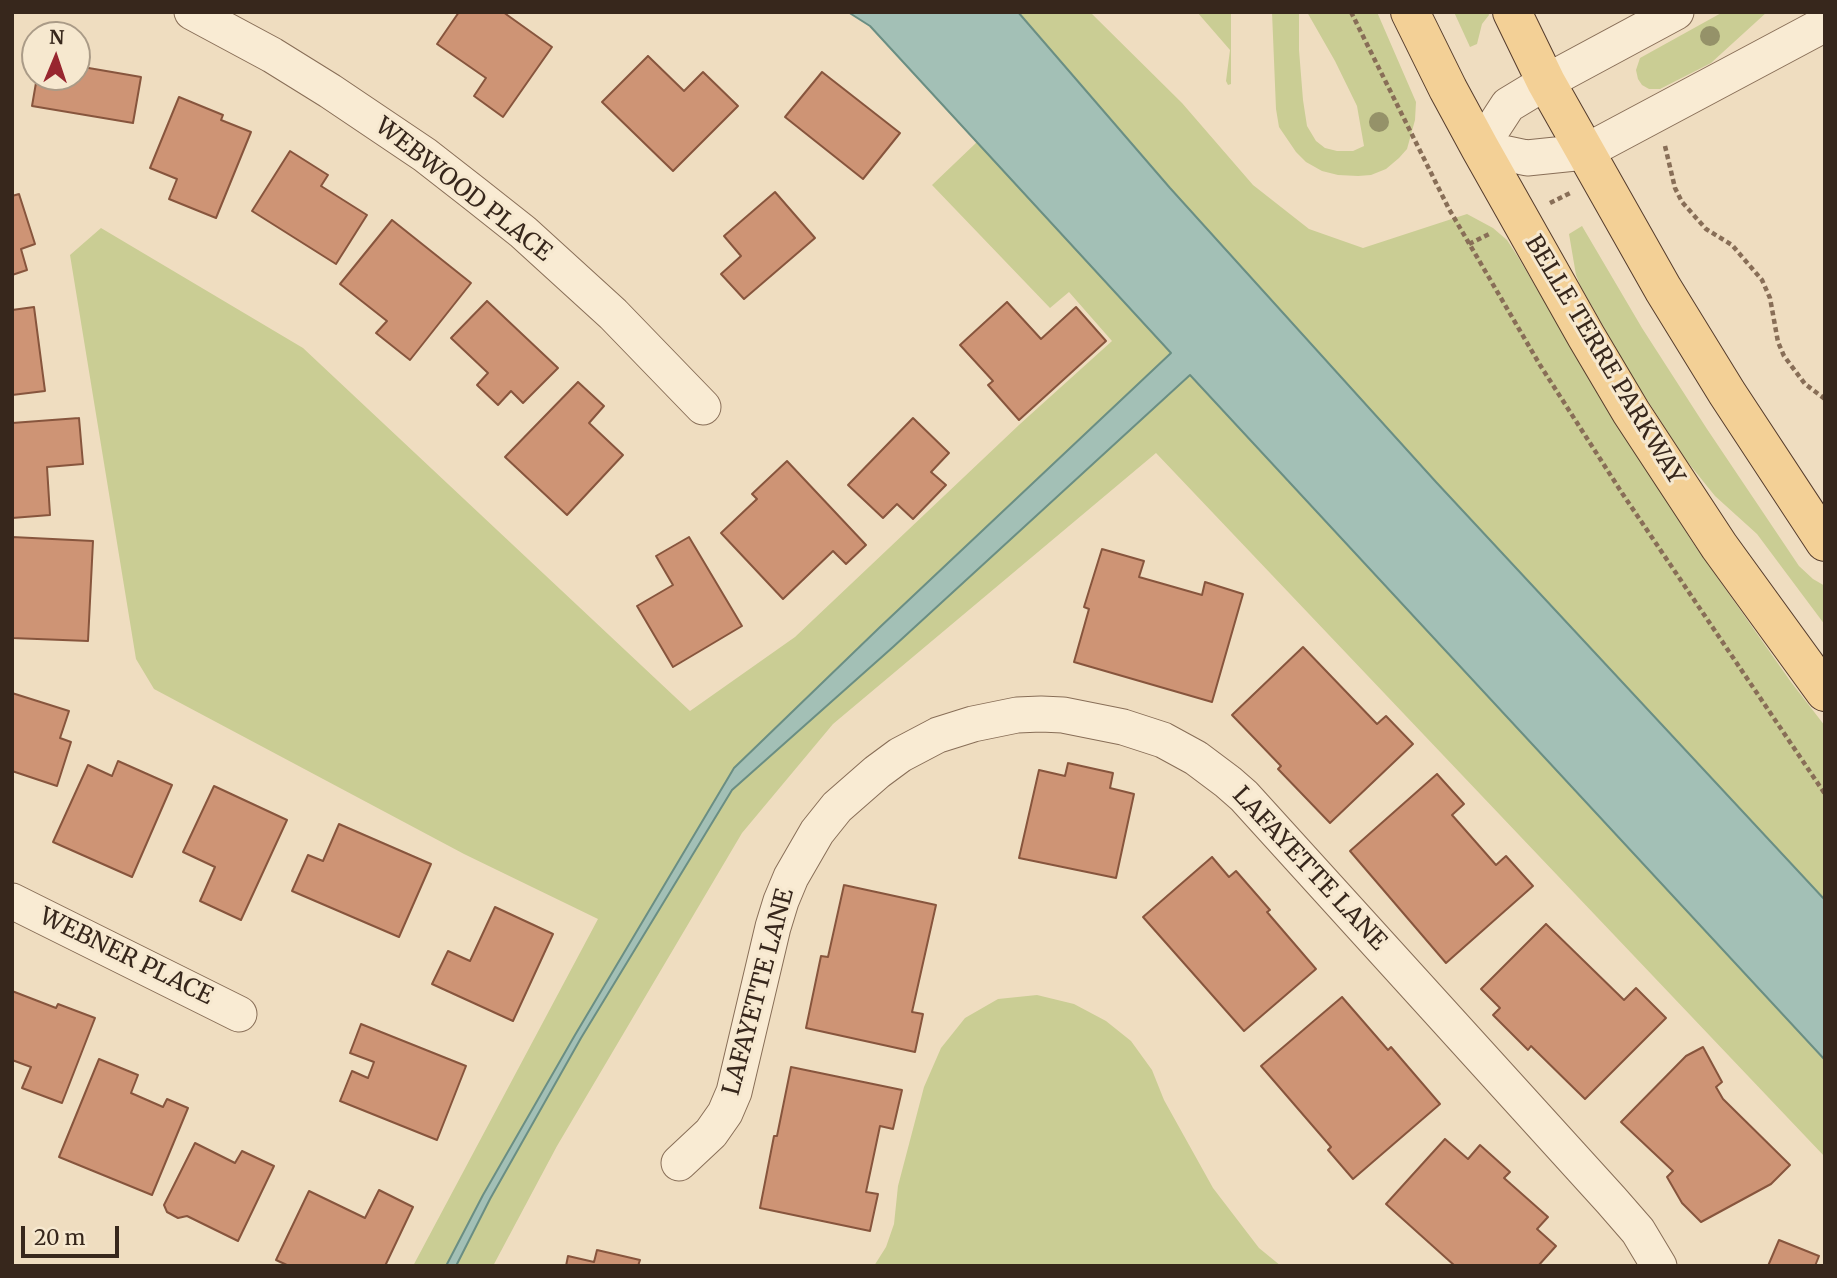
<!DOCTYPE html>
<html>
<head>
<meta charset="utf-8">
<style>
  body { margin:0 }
  #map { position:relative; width:1837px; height:1278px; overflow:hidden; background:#efddc0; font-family:Merriweather,serif }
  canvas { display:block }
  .frame { position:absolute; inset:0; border:14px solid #37271c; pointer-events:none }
  .north { position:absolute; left:21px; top:21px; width:70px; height:70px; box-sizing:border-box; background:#f6e8cf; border:2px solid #aa9b87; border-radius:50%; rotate:2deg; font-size:19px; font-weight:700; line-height:28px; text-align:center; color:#37271c }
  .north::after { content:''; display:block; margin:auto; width:24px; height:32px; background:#98262f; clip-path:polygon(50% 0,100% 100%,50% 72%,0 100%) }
  .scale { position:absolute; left:21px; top:1226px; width:98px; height:32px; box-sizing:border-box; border:4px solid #37271c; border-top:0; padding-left:9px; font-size:21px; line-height:24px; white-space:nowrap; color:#37271c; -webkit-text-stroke:5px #f6e8cf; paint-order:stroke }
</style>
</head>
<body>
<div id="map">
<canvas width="1837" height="1278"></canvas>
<div class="frame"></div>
<div class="north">N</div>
<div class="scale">20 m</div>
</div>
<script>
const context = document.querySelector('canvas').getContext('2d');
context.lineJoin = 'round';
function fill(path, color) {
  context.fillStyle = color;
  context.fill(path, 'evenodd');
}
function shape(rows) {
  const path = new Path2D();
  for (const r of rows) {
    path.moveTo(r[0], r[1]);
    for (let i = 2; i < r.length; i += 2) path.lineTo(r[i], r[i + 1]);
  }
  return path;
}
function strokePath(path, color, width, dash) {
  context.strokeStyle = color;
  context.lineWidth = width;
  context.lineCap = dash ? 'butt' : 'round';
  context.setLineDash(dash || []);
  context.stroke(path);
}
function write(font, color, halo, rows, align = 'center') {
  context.font = font + ' Merriweather,serif';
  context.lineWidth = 6;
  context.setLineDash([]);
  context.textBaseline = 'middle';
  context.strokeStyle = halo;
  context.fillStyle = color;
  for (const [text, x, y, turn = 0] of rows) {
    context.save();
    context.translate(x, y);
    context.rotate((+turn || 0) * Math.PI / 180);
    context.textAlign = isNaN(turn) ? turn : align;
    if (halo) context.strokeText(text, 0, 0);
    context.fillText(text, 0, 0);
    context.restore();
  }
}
const green = shape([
  [1018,12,1090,12,1182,103,1253,185,1309,229,1363,248,1467,214,1493,228,1507,240,1518,257,1599,394,1691,540,1791,682,1825,726,1825,900,1436,482,1170,188],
  [1197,12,1231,12,1231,84,1228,85,1226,81,1230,50],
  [1272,12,1304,12,1299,14,1299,50,1303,100,1307,126,1316,141,1325,148,1337,151,1353,151,1364,146,1357,106,1335,61,1307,12,1377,12,1416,102,1415,120,1407,149,1399,158,1386,169,1371,175,1358,176,1338,175,1322,171,1306,162,1296,152,1279,127,1276,109],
  [1454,12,1488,12,1489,15,1482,24,1477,44,1470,47],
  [1723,12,1767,12,1711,63,1660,89,1649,89,1642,85,1638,79,1636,70,1640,58],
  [977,142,1171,353,879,628,734,768,483,1195,446,1266,413,1266,598,919,464,854,154,689,136,659,70,255,101,228,303,348,690,711,795,637,1020,424,1112,341,1069,292,1050,308,932,185],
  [1582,226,1642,328,1707,429,1799,566,1813,579,1825,586,1825,625,1757,534,1715,496,1686,460,1631,375,1580,285,1576,275,1569,234],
  [1190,375,1825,1060,1825,1157,1156,453,833,724,742,833,557,1146,493,1266,456,1266,490,1199,581,1038,732,790,893,647],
  [1037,995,1074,1004,1106,1021,1131,1041,1152,1070,1164,1100,1213,1188,1259,1248,1281,1266,874,1266,886,1247,894,1224,898,1186,924,1087,941,1048,965,1018,998,999]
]);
const water = shape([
  [848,12,1018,12,1170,188,1436,482,1825,900,1825,1060,1190,375,893,647,732,790,581,1038,490,1199,456,1266,446,1266,483,1195,575,1035,734,768,879,628,1171,353,870,26,848,12]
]);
const building = shape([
  [459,12,503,12,552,47,503,117,474,96,486,78,437,44,459,12],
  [648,56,684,91,703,72,738,106,673,171,602,102,648,56],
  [77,66,141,77,133,123,32,106,37,77,77,77,77,66],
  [822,72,900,133,863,179,785,117,822,72],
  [179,97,223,115,221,120,251,132,216,218,169,199,177,179,150,168,179,97],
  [290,151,328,175,321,186,367,215,336,264,252,211,290,151],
  [775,192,815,238,744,299,721,274,741,256,724,236,775,192],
  [19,194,35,244,21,249,27,270,12,275,12,196,19,194],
  [392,220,471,283,410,360,376,333,387,321,340,284,392,220],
  [487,301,558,368,523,403,511,391,498,405,477,385,488,373,451,338,487,301],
  [1007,302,1041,339,1076,307,1106,341,1019,420,988,385,993,381,960,345,1007,302],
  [34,307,45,391,12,395,12,310,34,307],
  [578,382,604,406,589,423,623,455,567,515,505,457,578,382],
  [79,418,83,464,47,467,50,515,12,518,12,423,79,418],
  [913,418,949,453,931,472,946,485,913,519,897,504,883,518,848,485,913,418],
  [787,461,866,545,846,564,833,551,783,599,721,533,757,499,752,494,787,461],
  [12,537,93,541,88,641,12,638,12,537],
  [689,537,742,626,673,667,637,606,673,585,656,556,689,537],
  [1102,549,1144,561,1139,577,1202,595,1205,582,1243,594,1212,702,1074,662,1089,609,1084,607,1102,549],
  [1303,647,1377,724,1386,716,1413,744,1330,823,1278,769,1281,766,1232,715,1303,647],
  [12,693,69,711,60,738,71,742,57,786,12,771,12,693],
  [118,761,172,785,132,877,53,842,88,765,112,776,118,761],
  [1068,763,1113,773,1110,788,1134,794,1116,878,1019,858,1039,770,1065,776,1068,763],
  [1437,774,1464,804,1452,815,1496,865,1506,856,1533,886,1446,963,1350,851,1437,774],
  [214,786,287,820,241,920,200,901,215,867,183,852,214,786],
  [339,824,431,864,399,937,292,891,308,855,323,861,339,824],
  [1212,857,1229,877,1236,871,1270,910,1267,912,1316,969,1244,1031,1143,917,1212,857],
  [844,885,936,905,912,1012,923,1014,915,1052,806,1028,821,956,828,957,844,885],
  [495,907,553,934,513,1021,432,984,448,951,470,961,495,907],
  [1546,924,1624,1000,1636,988,1666,1018,1585,1099,1531,1046,1528,1050,1493,1015,1500,1008,1481,989,1546,924],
  [12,991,56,1008,58,1004,95,1018,62,1103,22,1088,31,1067,12,1060,12,991],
  [1342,997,1388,1050,1391,1047,1440,1104,1353,1179,1328,1150,1331,1147,1261,1066,1342,997],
  [361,1024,466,1066,437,1140,340,1101,352,1071,368,1078,374,1062,350,1053,361,1024],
  [1703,1047,1722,1082,1716,1087,1723,1099,1790,1165,1771,1184,1701,1222,1682,1203,1667,1177,1673,1171,1621,1122,1686,1056,1703,1047],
  [99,1059,138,1075,131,1093,163,1107,167,1099,188,1108,152,1195,59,1157,99,1059],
  [791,1067,902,1090,893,1129,880,1126,866,1192,878,1194,870,1231,760,1208,774,1136,777,1136,791,1067],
  [1445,1139,1468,1159,1480,1145,1510,1172,1504,1178,1548,1217,1537,1229,1556,1246,1538,1266,1455,1266,1386,1204,1445,1139],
  [195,1143,235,1163,242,1151,274,1166,238,1241,187,1216,178,1218,167,1212,164,1205,195,1143],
  [379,1190,413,1207,385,1266,289,1266,276,1260,309,1191,365,1218,379,1190],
  [1779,1240,1819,1256,1815,1266,1768,1266,1779,1240],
  [597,1250,640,1260,638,1266,566,1266,568,1256,594,1262,597,1250]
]);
const path = shape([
  [1351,12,1449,209,1540,365,1622,493,1825,794],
  [1665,146,1675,188,1682,202,1706,229,1732,245,1762,280,1770,298,1778,342,1784,356,1805,384,1825,399],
  [1550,203,1570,193],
  [1469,244,1489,234]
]);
const minor = shape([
  [192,12,272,55,330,91,425,155,475,194,523,232,613,314,703,407],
  [1676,12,1546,82,1508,105,1480,148,1527,158,1585,152,1825,24],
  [12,901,239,1014],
  [679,1163,711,1133,725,1113,734,1092,773,927,781,901,791,877,817,832,837,807,877,772,900,755,938,735,973,724,1017,715,1041,714,1063,715,1123,727,1163,740,1196,758,1228,782,1244,796,1611,1200,1638,1231,1659,1266]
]);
const major = shape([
  [1410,12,1448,89,1480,148,1586,336,1631,412,1719,546,1825,692],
  [1512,12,1546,82,1663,289,1727,393,1825,542]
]);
const trees = [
  [1710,36],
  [1379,122]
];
const streetNames = [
  ["WEBWOOD PLACE",463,190,38],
  ["BELLE TERRE PARKWAY",1604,360,59],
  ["LAFAYETTE LANE",1309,869,47],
  ["WEBNER PLACE",126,957,26],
  ["LAFAYETTE LANE",759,992,-75]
];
fill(green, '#cacd94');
fill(water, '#a3c0b6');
strokePath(water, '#6a8e83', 2);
fill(building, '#ce9475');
strokePath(building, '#87553d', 2);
strokePath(minor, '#886e57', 37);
strokePath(major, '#553c2c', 40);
strokePath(path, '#886e57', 4.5, [5, 3.5]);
strokePath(minor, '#f9ebd3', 35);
strokePath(major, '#f3d096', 38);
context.fillStyle = '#959269';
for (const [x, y] of trees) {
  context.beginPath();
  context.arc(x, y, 10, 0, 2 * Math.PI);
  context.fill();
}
write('24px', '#37271c', '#f6e8cf', streetNames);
</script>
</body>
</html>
